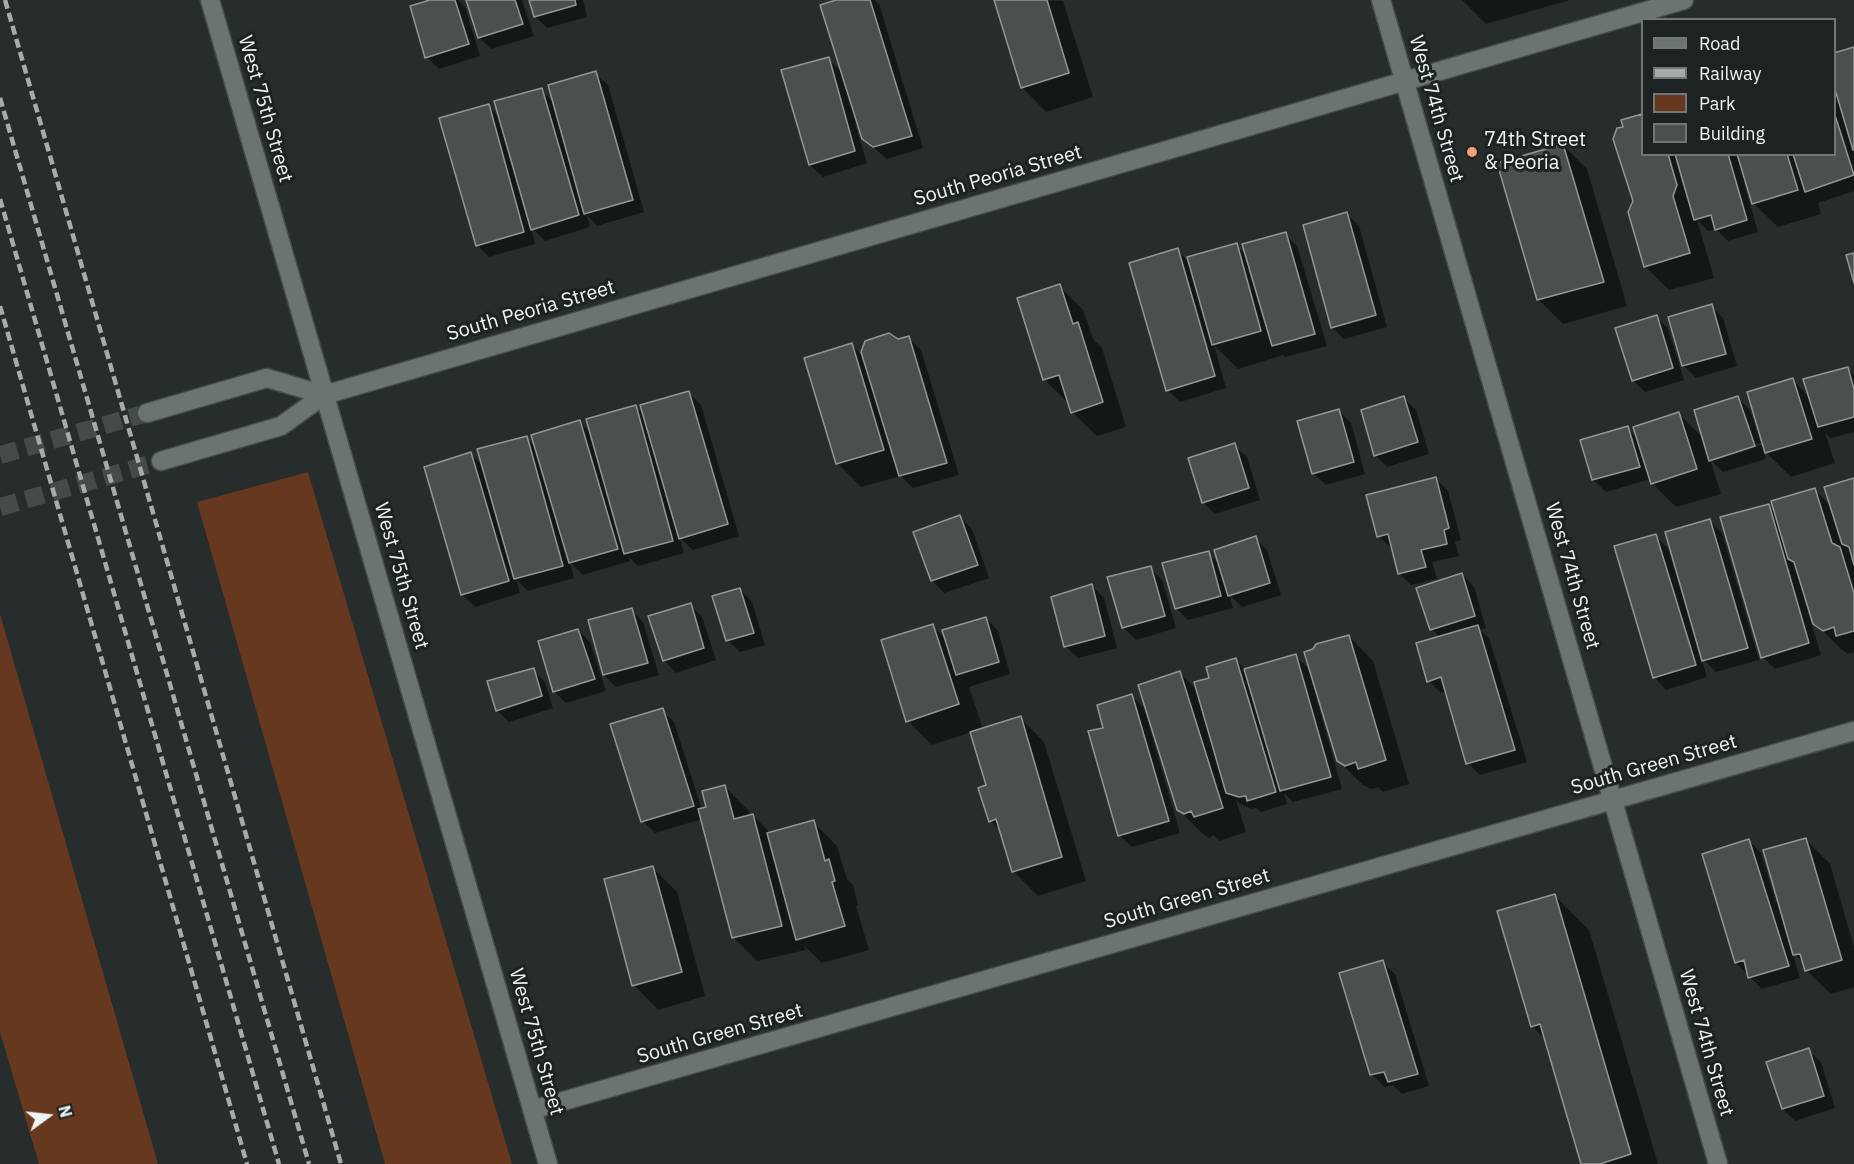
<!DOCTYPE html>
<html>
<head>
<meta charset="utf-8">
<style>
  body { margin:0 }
  #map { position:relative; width:1854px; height:1164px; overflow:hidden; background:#272c2c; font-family:"IBM Plex Sans",sans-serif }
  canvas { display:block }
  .legend { position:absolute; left:1641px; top:18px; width:195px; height:138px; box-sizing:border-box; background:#1d2223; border:2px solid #727677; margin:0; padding:8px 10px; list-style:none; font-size:18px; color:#f1f4f4 }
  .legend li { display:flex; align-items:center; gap:12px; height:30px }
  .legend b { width:30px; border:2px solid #727677 }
  .north { position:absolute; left:18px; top:1086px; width:60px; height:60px; -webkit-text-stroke:4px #1d2223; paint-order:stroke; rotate:75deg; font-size:16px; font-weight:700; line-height:24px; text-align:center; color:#f1f4f4 }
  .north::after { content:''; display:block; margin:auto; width:21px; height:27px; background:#f1f4f4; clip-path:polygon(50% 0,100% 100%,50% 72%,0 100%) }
</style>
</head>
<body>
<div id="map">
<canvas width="1854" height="1164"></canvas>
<ul class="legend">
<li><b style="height:8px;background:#6c7373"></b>Road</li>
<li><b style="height:8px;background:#a7abab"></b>Railway</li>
<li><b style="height:16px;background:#673820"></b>Park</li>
<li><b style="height:16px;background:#4a5050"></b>Building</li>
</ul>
<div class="north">N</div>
</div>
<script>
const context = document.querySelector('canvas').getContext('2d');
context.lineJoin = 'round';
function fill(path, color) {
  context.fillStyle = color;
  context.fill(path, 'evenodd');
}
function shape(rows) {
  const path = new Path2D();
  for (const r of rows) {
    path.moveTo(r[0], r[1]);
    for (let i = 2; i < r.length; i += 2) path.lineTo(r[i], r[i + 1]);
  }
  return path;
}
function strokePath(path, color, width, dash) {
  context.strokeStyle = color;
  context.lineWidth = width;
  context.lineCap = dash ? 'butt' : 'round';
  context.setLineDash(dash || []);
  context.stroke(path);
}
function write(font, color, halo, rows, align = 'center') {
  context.font = font + ' "IBM Plex Sans",sans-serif';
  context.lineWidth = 6;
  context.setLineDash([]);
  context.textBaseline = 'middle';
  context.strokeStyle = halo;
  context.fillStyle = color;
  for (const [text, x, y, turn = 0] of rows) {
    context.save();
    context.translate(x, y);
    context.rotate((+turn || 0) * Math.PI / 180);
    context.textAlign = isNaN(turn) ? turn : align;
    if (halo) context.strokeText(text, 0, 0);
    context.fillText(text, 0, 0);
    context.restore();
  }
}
const green = shape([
  [308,472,512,1164,385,1164,197,502],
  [0,614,158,1164,39,1164,0,1032]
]);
const shadow = shape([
  [435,0,458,0,465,7,480,56,439,69,427,57],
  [467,0,522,0,534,36,491,49,479,37],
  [530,0,583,0,587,17,547,28,535,16],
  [841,0,874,0,879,4,923,148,887,159,863,138,858,123,855,124,867,163,823,177,810,165,828,59,843,73],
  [996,0,1063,1,1093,97,1046,112,1022,87],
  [1462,0,1570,0,1486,24],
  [1854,49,1854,191,1818,203,1821,214,1778,227,1753,203,1747,182,1744,183,1758,232,1728,241,1716,229,1708,231,1697,220,1714,278,1669,290,1645,266,1623,121,1642,115,1642,154,1834,154,1834,54],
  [1718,214,1701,219,1701,216],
  [595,73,608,85,644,212,597,226,587,215,590,227,545,241,531,227,535,244,489,257,477,245,488,106,500,118,541,90,555,104],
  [1563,145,1587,169,1627,306,1563,324,1538,299],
  [1347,214,1359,226,1387,327,1344,339,1332,327],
  [1285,234,1297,246,1327,346,1285,357,1283,355,1238,369,1214,345,1226,388,1180,402,1168,390,1177,250,1190,263,1236,245,1247,256],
  [1059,286,1083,310,1093,339,1102,348,1126,427,1097,436,1072,412,1068,403,1044,379],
  [1711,306,1723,318,1737,366,1696,378,1684,366,1670,318],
  [1656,316,1668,329,1684,380,1645,392,1633,380],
  [909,338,921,350,959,475,913,488,901,476,861,487,837,463,852,345,861,354,866,342,898,341],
  [1847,368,1854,375,1854,432,1831,438,1825,433,1835,463,1791,477,1763,449,1766,459,1723,472,1710,459,1721,494,1676,507,1652,483,1651,479,1606,492,1593,480,1582,441,1627,428,1638,439,1679,414,1705,440,1738,398,1750,410,1761,443,1716,457,1716,460,1764,444,1792,379,1810,398],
  [689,393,701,405,739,536,693,550,680,538,684,553,638,566,628,556,630,561,583,575,570,562,574,578,528,591,516,579,520,593,475,607,463,595,425,468,471,454,483,466,526,438,536,448,580,422,592,434,635,406,645,416],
  [1404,398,1416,410,1429,454,1387,467,1375,455],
  [1338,410,1351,423,1365,474,1326,485,1313,473],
  [1234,445,1247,457,1260,500,1215,514,1203,502],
  [1436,479,1448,491,1461,540,1455,542,1459,556,1432,562,1437,579,1411,585,1399,573,1393,548,1391,548,1379,536],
  [1854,480,1854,652,1848,654,1840,648,1815,623,1807,598,1804,599,1821,655,1775,669,1763,657,1768,506,1777,514,1815,490,1832,507],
  [960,517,972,529,989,578,944,593,932,580],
  [1710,521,1722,533,1759,660,1716,672,1701,657,1707,677,1666,690,1654,677,1655,536,1668,548,1685,604,1688,603],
  [1255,538,1267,550,1281,595,1242,607,1229,594,1233,608,1188,620,1176,608,1208,553,1220,565],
  [1150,568,1162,580,1176,628,1136,640,1123,627],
  [1462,574,1474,587,1486,628,1480,630,1489,638,1527,762,1480,775,1468,763,1446,691,1441,693,1429,681,1440,637,1432,629],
  [1092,586,1104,598,1117,648,1078,658,1065,646],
  [740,589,752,602,765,645,740,652,728,640],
  [690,605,702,617,716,660,676,673,664,660],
  [631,610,643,622,659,675,616,687,604,675,590,621],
  [986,618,998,631,1010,674,969,687,983,729,1020,718,1044,742,1086,881,1038,896,1013,871,1002,833,991,821,980,789,988,786,972,732,932,745,908,721,932,626,947,640],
  [578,630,590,642,606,691,566,703,554,691],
  [1349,636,1373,661,1409,784,1383,792,1378,787,1371,789,1363,785,1338,760],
  [1295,656,1308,668,1342,789,1293,802,1284,793,1287,804,1261,812,1256,808,1252,809,1240,804,1236,800,1246,832,1219,841,1214,835,1209,838,1203,834,1178,809,1180,673,1199,692,1211,679,1236,660,1246,670],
  [533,670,545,682,553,708,509,722,497,710],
  [1132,696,1144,708,1180,833,1132,847,1119,835],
  [662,710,674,722,702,810,708,808,724,786,749,811,750,816,753,815,771,834,813,822,837,846,847,879,853,885,858,905,856,906,869,950,822,963,804,946,806,950,757,961,733,937,702,819,655,833,643,821],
  [1806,840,1830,864,1854,947,1854,987,1831,994,1806,970,1805,965,1792,951,1800,978,1762,989,1736,963,1704,855,1749,841,1761,853,1776,902,1779,901],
  [653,868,677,892,705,996,658,1010,634,985],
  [1554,895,1589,930,1658,1164,1583,1164,1547,1041,1532,1026],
  [1382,962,1395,974,1429,1086,1402,1094,1393,1085,1384,1087,1372,1074],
  [1808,1050,1821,1062,1835,1108,1795,1121,1783,1109,1768,1063]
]);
const building = shape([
  [430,0,455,0,469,44,425,58,410,6,430,0],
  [466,0,515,0,523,24,478,38,466,0],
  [529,0,575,0,576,5,534,17,529,0],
  [836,0,870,0,912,136,873,147,862,139,820,5,836,0],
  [994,0,1047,0,1069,73,1021,88,994,0],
  [1854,47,1854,150,1853,150,1834,86,1834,53,1854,47],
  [829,57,855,151,809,165,781,70,829,57],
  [596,71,633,200,584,214,548,85,596,71],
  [542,88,579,215,531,230,494,101,542,88],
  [489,104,524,232,476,246,439,118,489,104],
  [1834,112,1854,175,1805,192,1793,154,1834,154,1834,112],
  [1642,114,1642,154,1668,154,1677,185,1673,196,1690,253,1644,267,1628,212,1633,201,1613,139,1617,128,1623,127,1621,120,1642,114],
  [1563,144,1604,282,1537,300,1497,163,1563,144],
  [1675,154,1728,154,1747,220,1715,230,1711,215,1694,220,1675,154],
  [1737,154,1787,154,1798,190,1752,204,1737,154],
  [1347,212,1376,315,1331,328,1303,225,1347,212],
  [1286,232,1315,334,1272,346,1242,244,1286,232],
  [1237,243,1261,331,1212,345,1187,257,1237,243],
  [1178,248,1215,376,1166,391,1129,263,1178,248],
  [1854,253,1854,283,1846,255,1854,253],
  [1060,284,1073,324,1078,322,1103,402,1071,413,1059,375,1043,380,1017,298,1060,284],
  [1712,304,1726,354,1682,366,1668,317,1712,304],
  [1657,315,1673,368,1632,381,1615,328,1657,315],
  [889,333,898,339,909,336,947,463,899,476,861,352,865,341,889,333],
  [852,343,884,450,836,464,804,358,852,343],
  [1848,367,1854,389,1854,417,1818,427,1803,379,1848,367],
  [1793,378,1812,439,1765,453,1747,392,1793,378],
  [689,391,728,524,679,539,640,405,689,391],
  [1404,396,1418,442,1374,456,1361,410,1404,396],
  [1738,396,1755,446,1709,461,1694,410,1738,396],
  [636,405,673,541,624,554,586,419,636,405],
  [1339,409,1354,462,1312,474,1297,421,1339,409],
  [1679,412,1697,469,1651,484,1633,427,1679,412],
  [580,420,618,549,569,563,531,435,580,420],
  [1628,426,1640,467,1592,480,1580,440,1628,426],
  [527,436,563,566,514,579,477,449,527,436],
  [1235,443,1249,488,1202,503,1188,458,1235,443],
  [471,452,509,581,461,595,424,467,471,452],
  [1436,477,1449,528,1444,530,1447,544,1421,550,1426,567,1398,574,1388,534,1377,537,1366,495,1436,477],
  [1854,478,1854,565,1849,547,1842,544,1824,487,1854,478],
  [1815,488,1832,543,1840,547,1854,593,1854,631,1836,636,1834,627,1823,631,1813,624,1794,562,1788,559,1771,501,1815,488],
  [1769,504,1809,643,1761,658,1720,517,1769,504],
  [960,515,978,565,931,581,913,532,960,515],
  [1710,519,1748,648,1702,661,1665,532,1710,519],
  [1656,534,1696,665,1653,678,1614,546,1656,534],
  [1256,536,1270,583,1228,596,1214,550,1256,536],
  [1209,551,1221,596,1175,609,1162,563,1209,551],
  [1151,566,1165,616,1122,628,1107,577,1151,566],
  [1462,573,1475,616,1430,630,1416,588,1462,573],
  [1092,584,1105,636,1064,647,1051,597,1092,584],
  [740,588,754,633,726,641,712,596,740,588],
  [691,603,704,648,663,661,648,616,691,603],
  [632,608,648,663,603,675,588,620,632,608],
  [986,617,999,662,956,675,942,630,986,617],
  [933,624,959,704,906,722,881,640,933,624],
  [1478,625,1515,750,1466,764,1441,677,1427,682,1416,643,1478,625],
  [578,629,595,679,553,692,538,641,578,629],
  [1349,635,1386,760,1358,769,1356,762,1345,766,1337,761,1304,652,1313,649,1316,644,1349,635],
  [1296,654,1331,777,1280,791,1244,669,1296,654],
  [1236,658,1276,792,1247,801,1246,796,1239,797,1226,793,1194,682,1209,678,1206,667,1236,658],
  [534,668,542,696,496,711,487,681,534,668],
  [1180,671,1223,808,1194,817,1191,811,1184,814,1177,810,1138,685,1180,671],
  [1132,694,1169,821,1118,836,1088,731,1103,728,1097,705,1132,694],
  [663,708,694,806,641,822,610,724,663,708],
  [1021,716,1062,857,1012,872,996,819,989,822,978,788,986,785,970,732,1021,716],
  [725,785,734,819,753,814,782,926,732,938,698,809,706,807,702,791,725,785],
  [814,820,825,861,829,859,835,881,832,882,845,926,796,940,767,833,814,820],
  [1806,838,1842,960,1805,971,1800,954,1793,955,1763,850,1806,838],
  [1749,839,1789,966,1748,978,1744,960,1735,963,1702,854,1749,839],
  [653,866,682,972,632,986,604,879,653,866],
  [1555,894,1631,1154,1600,1164,1581,1164,1540,1024,1531,1027,1497,911,1555,894],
  [1383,960,1418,1074,1388,1082,1384,1072,1370,1075,1339,973,1383,960],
  [1809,1048,1824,1096,1782,1109,1766,1062,1809,1048]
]);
const minorTunnel = shape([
  [0,455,147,413],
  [0,507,161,461]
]);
const minor = shape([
  [210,0,548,1164],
  [147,413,267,378,324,395],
  [161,461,281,426,324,395,1684,0],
  [532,1110,1854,731]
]);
const tertiary = shape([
  [1381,0,1718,1164]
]);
const rail = shape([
  [5,0,341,1164],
  [0,98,309,1164],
  [0,199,279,1164],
  [0,306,247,1164]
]);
const markers = [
  [1472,152,6,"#f1a17c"]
];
const streetNames = [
  ["West 75th Street",265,109,74],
  ["West 74th Street",1436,109,74],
  ["South Peoria Street",998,176,-16],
  ["South Peoria Street",531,311,-16],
  ["West 75th Street",401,576,74],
  ["West 74th Street",1572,576,74],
  ["South Green Street",1654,765,-16],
  ["South Green Street",1187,899,-16],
  ["South Green Street",720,1034,-16],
  ["West 75th Street",536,1042,74],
  ["West 74th Street",1706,1043,74]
];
const poiNames = [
  ["74th Street",1484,140],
  ["& Peoria",1484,163]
];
fill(green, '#673820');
fill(shadow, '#0007');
fill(building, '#4a5050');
strokePath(building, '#919798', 1.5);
strokePath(minorTunnel, '#454a4a', 18, [18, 9]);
strokePath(minor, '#464b4b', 21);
strokePath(tertiary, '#464b4b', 21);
strokePath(minor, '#6c7373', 18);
strokePath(tertiary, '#6c7373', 18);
strokePath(rail, '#a7abab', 4.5, [9, 4.5]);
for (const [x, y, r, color] of markers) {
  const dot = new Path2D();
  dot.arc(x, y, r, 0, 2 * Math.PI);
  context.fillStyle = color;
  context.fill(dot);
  strokePath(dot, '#1d2223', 2);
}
write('20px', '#f1f4f4', '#1d2223', streetNames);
write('20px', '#f1f4f4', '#1d2223', poiNames, 'left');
</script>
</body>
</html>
